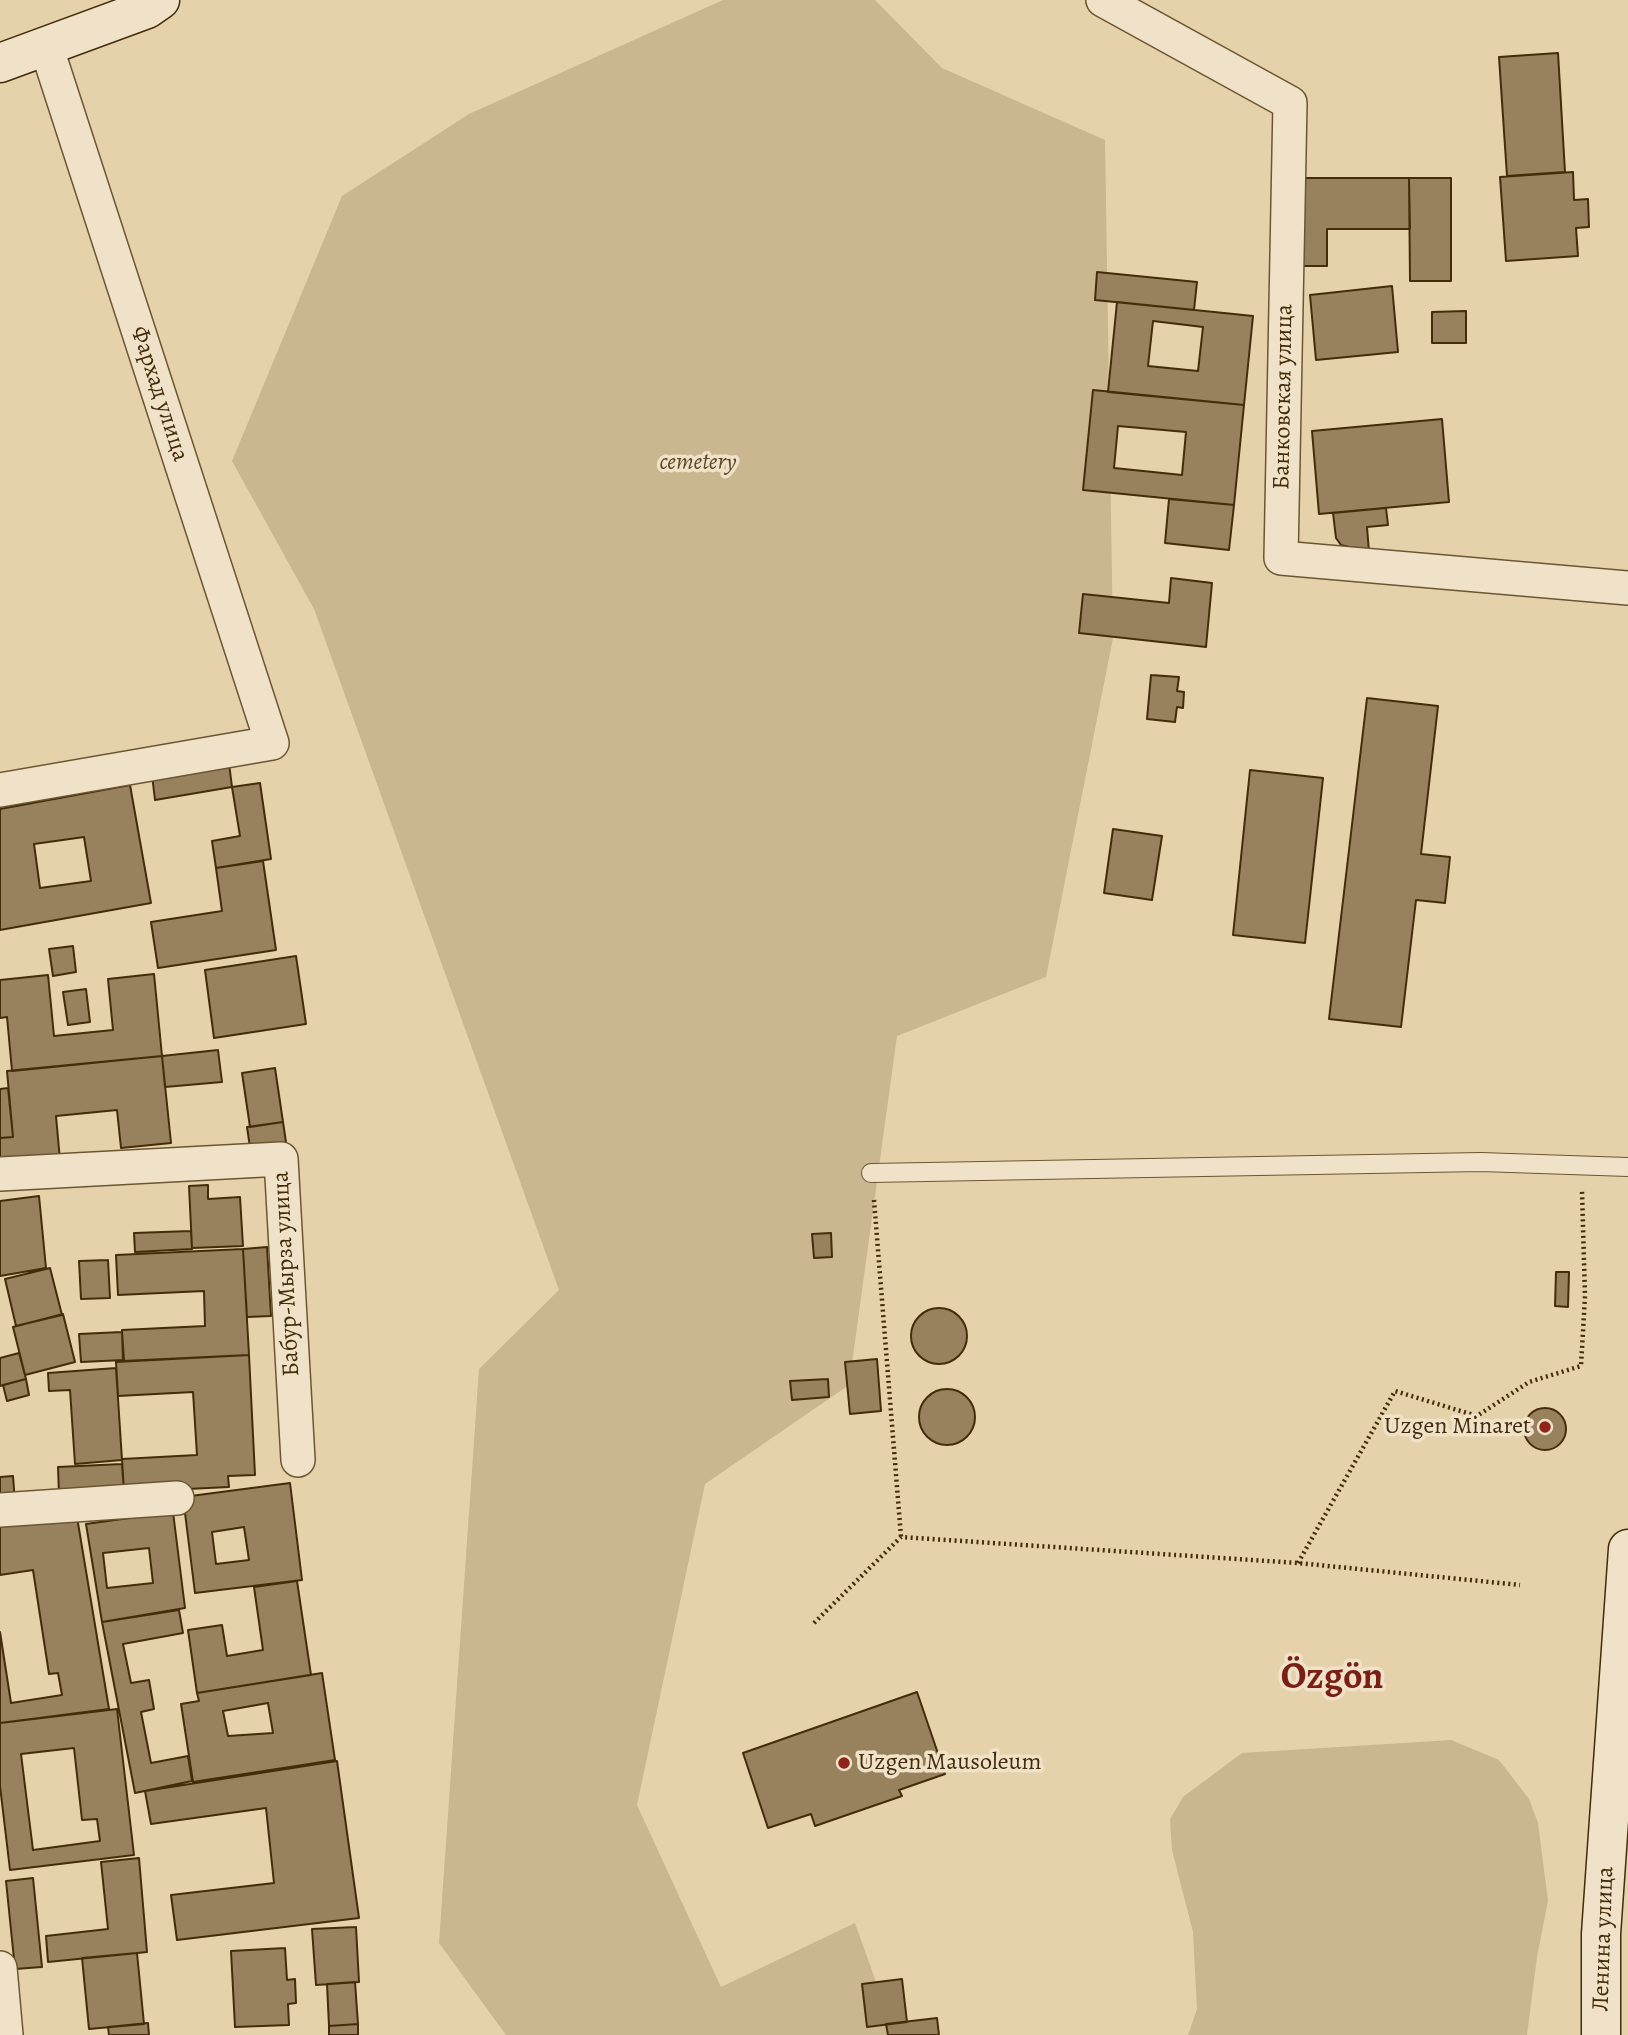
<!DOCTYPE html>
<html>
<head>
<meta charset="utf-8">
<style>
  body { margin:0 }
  canvas { display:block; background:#e6d2aa }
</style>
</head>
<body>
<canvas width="1628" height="2035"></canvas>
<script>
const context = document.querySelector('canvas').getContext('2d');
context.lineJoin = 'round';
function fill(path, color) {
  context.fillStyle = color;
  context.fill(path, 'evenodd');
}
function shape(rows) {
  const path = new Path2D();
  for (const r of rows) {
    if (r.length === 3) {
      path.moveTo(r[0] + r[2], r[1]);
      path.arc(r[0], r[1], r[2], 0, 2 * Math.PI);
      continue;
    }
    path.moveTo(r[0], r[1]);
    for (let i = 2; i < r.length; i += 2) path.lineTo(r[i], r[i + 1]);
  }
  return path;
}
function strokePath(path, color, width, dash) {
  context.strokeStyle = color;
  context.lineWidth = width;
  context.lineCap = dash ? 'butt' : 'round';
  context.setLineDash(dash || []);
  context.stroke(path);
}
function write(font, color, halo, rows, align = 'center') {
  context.font = font + ' Alegreya,serif';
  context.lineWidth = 7;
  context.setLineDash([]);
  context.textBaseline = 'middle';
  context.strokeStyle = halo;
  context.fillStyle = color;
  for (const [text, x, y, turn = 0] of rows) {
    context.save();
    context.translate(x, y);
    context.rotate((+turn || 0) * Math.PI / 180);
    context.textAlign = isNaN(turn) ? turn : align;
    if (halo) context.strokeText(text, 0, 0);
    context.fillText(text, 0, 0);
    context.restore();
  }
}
const green = shape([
  [723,0,875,0,942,68,1105,140,1113,638,1046,977,897,1036,849,1385,705,1484,637,1805,721,1987,855,1923,895,2035,506,2035,439,1943,479,1369,559,1290,314,609,232,461,342,196,469,114],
  [1451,1740,1499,1760,1529,1799,1538,1823,1548,1901,1537,1957,1527,2035,1188,2035,1197,2009,1193,1932,1172,1850,1170,1819,1183,1797,1242,1753]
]);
const building = shape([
  [1558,53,1565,172,1507,176,1499,57,1558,53],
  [1573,172,1574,200,1588,199,1589,227,1576,228,1578,256,1506,261,1500,177,1573,172],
  [1295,178,1409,178,1410,229,1327,229,1327,266,1295,266,1295,178],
  [1409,178,1451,178,1451,281,1410,281,1409,178],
  [1097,272,1197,282,1194,310,1095,300,1097,272],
  [1392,286,1398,352,1316,360,1310,295,1392,286],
  [1117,302,1253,316,1244,405,1108,392,1117,302],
  [1153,321,1203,327,1198,371,1148,366,1153,321],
  [1466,311,1466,343,1432,343,1432,312,1466,311],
  [1093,390,1244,405,1234,505,1083,490,1093,390],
  [1118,426,1186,432,1182,475,1114,468,1118,426],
  [1442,419,1449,502,1319,514,1312,431,1442,419],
  [1169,499,1234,505,1229,550,1165,543,1169,499],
  [1386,508,1388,525,1367,527,1369,552,1341,545,1336,538,1333,513,1386,508],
  [1171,578,1212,583,1206,647,1079,633,1083,594,1169,603,1171,578],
  [1151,675,1179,677,1177,691,1184,692,1183,708,1177,707,1175,722,1147,719,1151,675],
  [1367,698,1438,706,1421,854,1450,857,1445,903,1416,900,1401,1027,1329,1019,1367,698],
  [229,763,232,787,155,800,152,775,229,763],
  [1250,770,1323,778,1305,943,1233,935,1250,770],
  [260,783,271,859,216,868,212,841,240,836,232,787,260,783],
  [130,785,151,903,0,930,0,809,130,785],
  [84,837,91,881,40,888,34,844,84,837],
  [1113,829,1162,836,1152,900,1104,893,1113,829],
  [263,861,276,950,158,968,151,922,222,911,216,868,263,861],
  [73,946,76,972,53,976,49,949,73,946],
  [296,956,306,1024,214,1038,205,970,296,956],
  [154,974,162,1056,12,1071,7,1017,0,1018,0,980,48,975,54,1036,113,1030,108,979,154,974],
  [86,989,90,1022,68,1025,63,992,86,989],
  [218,1050,222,1082,165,1087,162,1056,218,1050],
  [162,1056,171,1143,121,1148,117,1110,56,1116,60,1160,0,1166,0,1138,13,1137,7,1071,162,1056],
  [275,1068,283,1122,250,1127,242,1073,275,1068],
  [8,1088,13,1137,0,1138,0,1089,8,1088],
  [283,1122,287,1149,251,1154,247,1127,283,1122],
  [208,1185,208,1199,240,1197,243,1246,192,1248,189,1186,208,1185],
  [39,1196,46,1268,0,1276,0,1201,39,1196],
  [191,1231,192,1249,135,1252,134,1233,191,1231],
  [831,1233,832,1257,814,1258,812,1234,831,1233],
  [267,1247,271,1316,247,1317,243,1249,267,1247],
  [243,1249,249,1355,123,1361,122,1330,205,1326,204,1291,118,1295,116,1255,243,1249],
  [108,1260,110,1298,81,1299,79,1261,108,1260],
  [50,1268,62,1315,16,1326,5,1279,50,1268],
  [1556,1272,1569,1272,1568,1307,1555,1306,1556,1272],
  [939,1336,28],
  [63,1314,75,1362,25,1375,13,1327,63,1314],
  [122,1332,124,1360,81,1362,79,1334,122,1332],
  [19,1353,26,1379,0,1386,0,1358,19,1353],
  [249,1355,255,1475,228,1476,229,1487,124,1492,122,1459,197,1455,193,1392,118,1396,116,1362,249,1355],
  [877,1359,881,1411,850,1414,845,1362,877,1359],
  [116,1368,122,1460,75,1464,70,1390,49,1391,48,1373,116,1368],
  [26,1379,29,1395,7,1401,3,1385,26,1379],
  [828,1379,829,1397,792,1400,790,1381,828,1379],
  [947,1417,28],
  [1545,1429,21],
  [122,1464,124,1492,59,1495,58,1467,122,1464],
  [13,1476,15,1502,0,1503,0,1477,13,1476],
  [290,1483,302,1580,195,1593,183,1497,290,1483],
  [244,1527,249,1560,216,1564,212,1532,244,1527],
  [173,1512,185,1608,102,1622,86,1524,173,1512],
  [149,1548,153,1583,107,1588,103,1553,149,1548],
  [77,1517,109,1709,0,1723,0,1632,11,1703,62,1695,58,1673,49,1674,33,1570,0,1575,0,1525,77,1517],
  [297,1581,311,1675,197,1693,188,1630,222,1625,227,1656,263,1650,254,1587,297,1581],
  [179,1610,183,1633,123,1644,131,1683,149,1680,154,1709,141,1712,151,1763,188,1756,192,1781,135,1793,102,1622,179,1610],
  [322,1673,335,1760,193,1782,181,1704,199,1701,197,1693,322,1673],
  [268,1703,273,1733,228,1736,223,1711,268,1703],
  [917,1692,945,1774,899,1790,902,1796,815,1826,811,1814,768,1828,743,1753,917,1692],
  [117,1709,134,1855,10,1870,0,1786,0,1723,117,1709],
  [74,1748,82,1820,97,1819,100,1841,33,1850,21,1754,74,1748],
  [337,1761,359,1918,177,1940,171,1895,274,1883,266,1808,151,1824,145,1791,337,1761],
  [139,1858,147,1952,48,1962,46,1936,108,1929,101,1862,139,1858],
  [33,1878,42,1967,15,1969,6,1881,33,1878],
  [356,1927,359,1982,316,1985,312,1929,356,1927],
  [285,1948,287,1980,295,1979,296,2003,288,2004,289,2025,235,2027,231,1951,285,1948],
  [137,1953,144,2024,89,2029,82,1958,137,1953],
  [902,1979,907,2022,867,2027,862,1984,902,1979],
  [355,1982,358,2024,329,2026,327,1984,355,1982],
  [937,2018,939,2035,888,2035,886,2024,937,2018],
  [148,2023,149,2035,109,2035,108,2027,148,2023],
  [358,2024,358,2035,329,2035,329,2026,358,2024]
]);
const path = shape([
  [874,1200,901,1537],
  [1298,1563,1395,1391,1477,1416,1529,1382,1581,1366,1585,1296,1582,1191],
  [814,1623,901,1537,1298,1563,1520,1585]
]);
const lane = shape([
  [871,1173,1481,1162,1628,1167]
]);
const street = shape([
  [1103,0,1290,103,1281,558,1628,588],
  [0,790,272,743,46,46],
  [0,1174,281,1159,298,1460],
  [0,1510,177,1498],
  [0,1968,6,2035]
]);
const secondary = shape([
  [0,63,147,9,160,0],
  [1601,2035,1601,1934,1628,1549]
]);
const markers = [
  [1545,1427,7,"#8f2418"],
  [844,1763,7,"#8f2418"]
];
const streetNames = [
  ["Фархад улица",159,394,72],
  ["Банковская улица",1284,397,-89],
  ["Бабур-Мырза улица",287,1274,-93],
  ["Ленина улица",1604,1939,-88]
];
const parkNames = [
  ["cemetery",698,463]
];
const poiNames = [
  ["Uzgen Minaret",1531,1427],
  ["Uzgen Mausoleum",858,1763,"left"]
];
const townNames = [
  ["Özgön",1332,1679]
];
fill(green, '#cab68f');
fill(building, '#98825d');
strokePath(building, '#432c09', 2);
strokePath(lane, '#6c5631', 20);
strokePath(street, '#6c5631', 36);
strokePath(secondary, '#432c09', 41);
strokePath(path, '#432c09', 4.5, [2, 3.5]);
strokePath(lane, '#efe2c8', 18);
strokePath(street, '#efe2c8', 33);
strokePath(secondary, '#efe2c8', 38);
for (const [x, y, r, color] of markers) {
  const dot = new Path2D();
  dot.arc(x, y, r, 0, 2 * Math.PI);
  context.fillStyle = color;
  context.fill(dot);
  strokePath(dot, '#efe2c8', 2.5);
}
write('24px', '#432c09', '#efe2c8', streetNames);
write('italic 24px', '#5e4824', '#efe2c8', parkNames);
write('24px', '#432c09', '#efe2c8', poiNames, 'right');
write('bold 38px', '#7a1f14', '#efe2c8', townNames);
</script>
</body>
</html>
